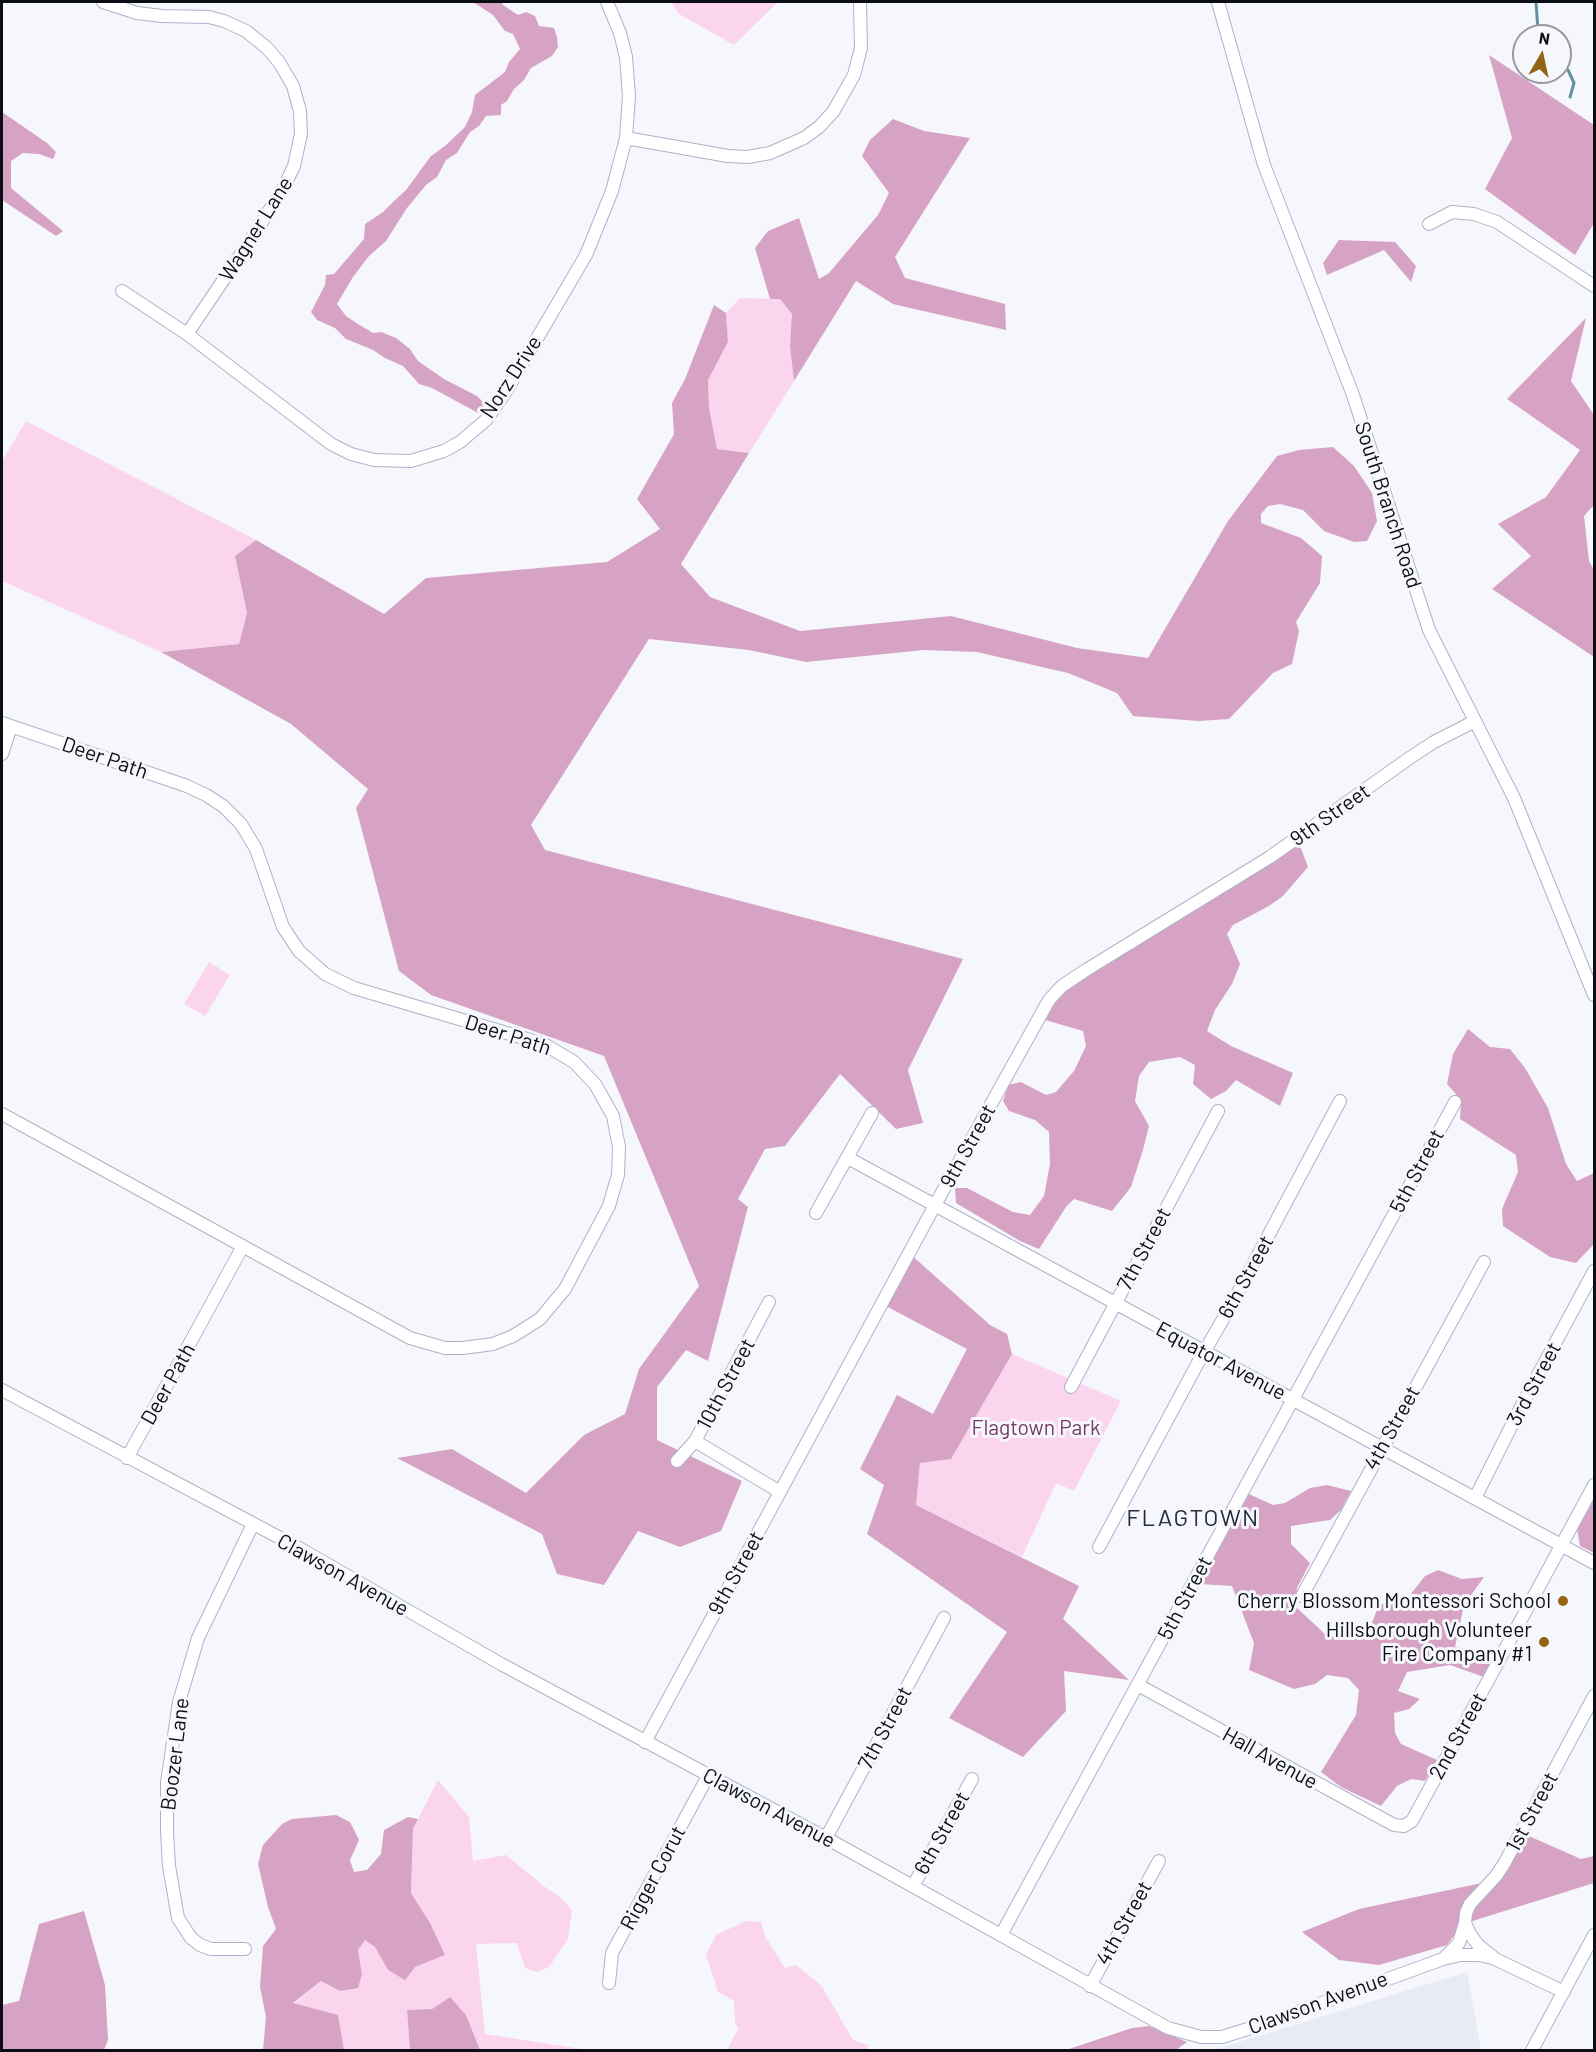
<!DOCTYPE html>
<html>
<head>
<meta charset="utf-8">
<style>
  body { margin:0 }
  #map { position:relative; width:1596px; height:2052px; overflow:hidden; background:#f6f7fc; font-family:Barlow,sans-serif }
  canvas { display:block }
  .frame { position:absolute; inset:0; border:3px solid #0c0e16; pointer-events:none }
  .north { position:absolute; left:1512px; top:24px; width:60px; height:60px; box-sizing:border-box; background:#f6f7fc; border:2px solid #989aa0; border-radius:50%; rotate:9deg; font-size:16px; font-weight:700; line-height:24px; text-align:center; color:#0c0e16 }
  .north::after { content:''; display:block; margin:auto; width:21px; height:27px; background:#936512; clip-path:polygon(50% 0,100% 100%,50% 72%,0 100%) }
</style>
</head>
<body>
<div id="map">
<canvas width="1596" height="2052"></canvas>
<div class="frame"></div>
<div class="north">N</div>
</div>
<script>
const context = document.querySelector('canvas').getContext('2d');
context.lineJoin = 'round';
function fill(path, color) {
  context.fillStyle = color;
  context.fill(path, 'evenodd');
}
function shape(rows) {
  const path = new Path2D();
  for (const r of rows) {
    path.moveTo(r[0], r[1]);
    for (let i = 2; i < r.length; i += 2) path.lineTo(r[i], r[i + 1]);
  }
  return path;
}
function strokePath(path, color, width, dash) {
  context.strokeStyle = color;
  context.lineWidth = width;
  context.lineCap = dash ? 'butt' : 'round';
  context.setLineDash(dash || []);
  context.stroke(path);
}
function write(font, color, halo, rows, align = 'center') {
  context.font = font + ' Barlow,sans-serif';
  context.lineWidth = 6;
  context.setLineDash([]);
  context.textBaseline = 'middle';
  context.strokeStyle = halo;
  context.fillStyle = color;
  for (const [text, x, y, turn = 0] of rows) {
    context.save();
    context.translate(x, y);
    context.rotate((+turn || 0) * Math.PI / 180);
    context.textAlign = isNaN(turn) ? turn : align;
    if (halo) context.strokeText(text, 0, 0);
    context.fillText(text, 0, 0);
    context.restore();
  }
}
const built = shape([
  [1467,1972,1481,2050,1213,2050]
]);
const green = shape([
  [671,2,778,2,734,45,679,14],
  [740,298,780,299,793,314,790,347,794,381,749,453,717,449,709,408,708,380,728,342,726,313],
  [26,421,256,540,235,556,247,613,239,644,161,652,2,581,2,461],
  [209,962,230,975,205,1016,184,1004],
  [1012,1354,1121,1401,1074,1491,1056,1483,1022,1557,916,1505,920,1463,951,1459],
  [438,1780,469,1817,473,1861,506,1855,545,1887,560,1897,572,1910,568,1939,549,1967,537,1972,525,1968,517,1943,476,1944,485,2034,588,2050,611,2050,480,2050,466,2015,450,1997,432,2009,407,2010,410,2050,344,2050,338,2015,293,2004,321,1981,340,1991,362,1974,358,1950,365,1940,375,1947,388,1970,415,1967,444,1955,430,1923,411,1893,413,1829],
  [746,1921,761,1922,766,1938,785,1968,796,1965,821,1985,853,2040,868,2045,868,2050,727,2050,738,2029,735,2023,734,2001,718,1992,706,1955,716,1935]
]);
const forest = shape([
  [473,2,502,2,503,5,518,15,526,12,535,16,539,26,554,28,557,37,558,47,552,56,531,68,524,80,514,89,507,101,501,105,501,115,486,116,479,126,470,132,457,153,446,160,437,177,426,185,407,208,386,241,369,256,353,277,337,304,346,316,358,324,373,333,381,332,396,338,410,349,418,361,444,379,477,396,485,404,480,414,432,388,419,384,403,366,385,358,373,350,346,339,335,328,317,320,311,312,325,285,326,275,334,274,364,239,365,224,383,212,394,201,406,190,431,156,445,146,465,127,472,112,475,95,505,72,509,62,520,49,513,34,505,31,493,15],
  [1489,55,1594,125,1594,223,1575,255,1485,189,1512,138],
  [2,112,47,143,56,152,53,159,39,154,23,153,11,161,11,188,63,231,56,236,2,200],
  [893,119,924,131,970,138,895,257,905,278,1005,304,1006,330,893,304,856,281,794,381,790,347,792,314,780,299,770,299,755,248,768,231,799,218,819,279,829,273,878,215,889,193,862,156,870,140],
  [1339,240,1395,242,1416,266,1411,282,1384,250,1327,275,1323,263],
  [714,305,726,313,728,342,708,380,709,408,717,449,749,453,681,564,710,597,800,631,951,616,1077,648,1148,658,1228,521,1277,456,1299,450,1333,447,1354,466,1372,493,1377,521,1367,541,1354,542,1324,531,1303,510,1280,504,1268,506,1261,514,1261,523,1301,538,1322,556,1320,583,1296,622,1299,631,1292,664,1273,673,1229,719,1198,721,1133,716,1117,693,1068,673,977,652,924,650,806,662,749,650,649,639,531,825,545,850,963,959,908,1070,923,1123,896,1129,840,1074,785,1146,765,1149,738,1199,748,1207,708,1361,686,1350,657,1387,657,1440,742,1481,721,1531,680,1547,638,1531,604,1585,557,1574,542,1534,397,1458,452,1449,526,1493,584,1435,625,1414,639,1369,699,1286,604,1056,431,995,399,971,356,808,368,789,291,724,161,652,239,644,247,613,235,556,256,540,384,614,426,578,607,562,660,529,637,499,674,434,672,403,685,379],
  [1586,318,1571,381,1594,415,1594,505,1584,516,1589,561,1594,570,1594,657,1492,589,1531,556,1498,524,1546,497,1580,450,1507,399],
  [1299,843,1308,867,1283,896,1269,906,1233,925,1227,934,1240,964,1232,984,1215,1010,1207,1031,1231,1046,1293,1073,1280,1106,1236,1080,1226,1091,1211,1099,1193,1084,1195,1065,1180,1057,1149,1062,1139,1076,1135,1101,1149,1126,1143,1150,1131,1187,1112,1211,1074,1199,1066,1207,1039,1249,1020,1241,956,1203,955,1188,967,1188,1013,1212,1030,1215,1044,1196,1050,1164,1049,1132,1035,1120,1009,1111,1003,1101,1008,1085,1021,1082,1046,1095,1056,1092,1074,1071,1086,1046,1083,1031,1042,1019,1066,987],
  [1468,1029,1490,1047,1510,1049,1525,1068,1548,1108,1566,1164,1577,1181,1594,1173,1594,1244,1576,1263,1550,1257,1503,1226,1502,1209,1518,1172,1516,1155,1460,1119,1461,1100,1447,1084,1453,1054],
  [909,1253,990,1325,1007,1334,1012,1354,951,1459,920,1463,916,1505,1079,1586,1063,1619,1129,1680,1064,1671,1066,1711,1023,1757,949,1718,1007,1632,867,1534,884,1485,860,1469,897,1395,933,1414,967,1349,884,1305],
  [1327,1485,1351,1491,1341,1510,1330,1520,1291,1526,1291,1544,1310,1563,1297,1588,1296,1607,1326,1635,1354,1638,1371,1625,1379,1605,1410,1595,1425,1576,1438,1570,1462,1579,1484,1577,1464,1605,1455,1647,1495,1652,1484,1677,1450,1665,1407,1672,1398,1691,1420,1699,1409,1709,1394,1713,1395,1733,1401,1744,1437,1760,1425,1781,1411,1779,1397,1786,1381,1806,1341,1787,1321,1772,1356,1715,1359,1690,1348,1678,1327,1675,1315,1684,1294,1689,1249,1670,1254,1643,1232,1586,1200,1584,1249,1494,1273,1505,1285,1503,1310,1488],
  [1594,1496,1594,1553,1580,1546,1577,1529],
  [336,1815,350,1822,359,1840,350,1860,354,1872,367,1870,381,1854,384,1830,408,1817,418,1819,413,1829,411,1893,430,1923,445,1955,415,1967,405,1980,388,1970,375,1947,365,1940,358,1950,362,1974,358,1988,340,1991,321,1981,293,2003,338,2015,344,2050,263,2050,266,2017,260,1987,263,1946,276,1929,268,1907,258,1864,263,1845,282,1824,292,1819],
  [1522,1833,1581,1859,1594,1856,1594,1883,1463,1924,1447,1945,1379,1965,1339,1960,1302,1932,1359,1909,1496,1880],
  [84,1911,105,1985,108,2040,104,2050,2,2050,2,2005,19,2001,39,1924],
  [450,1997,466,2015,480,2050,410,2050,407,2010,432,2009],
  [1149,2026,1187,2042,1176,2050,1066,2050,1132,2028]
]);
const stream = shape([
  [1536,2,1538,31,1543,36],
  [1560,62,1564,68,1568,70,1574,83,1570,97]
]);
const minor = shape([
  [103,2,137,13,162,16,209,17,224,21,246,31,267,48,279,62,293,86,300,111,301,134,294,166,283,189,251,239,187,334],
  [1218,2,1264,165,1353,395,1429,630,1514,798,1594,995],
  [626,138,728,156,748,157,770,153,804,138,819,127,833,112,854,75,861,48,860,2],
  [1429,224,1452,212,1474,214,1497,222,1594,286],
  [122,291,187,334,331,444,351,454,374,460,411,461,444,451,460,442,486,420,505,393,586,255,612,191,626,138,629,96,626,57,620,33,607,2],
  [2,723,187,786,206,795,223,806,241,824,256,849,283,927,299,951,325,974,354,988,544,1044,574,1062,595,1084,613,1116,619,1147,618,1175,609,1206,565,1289,540,1319,513,1336,493,1344,463,1348,445,1348,410,1338,2,1114],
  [2,754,11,726],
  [848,1158,1594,1563],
  [816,1213,872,1113],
  [1071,1387,1218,1111],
  [2,1390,299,1548,501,1664,826,1838,1168,2028,1201,2037,1222,2037,1267,2023,1443,1959,1460,1955,1479,1955,1493,1958,1564,1992],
  [695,1441,780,1492],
  [127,1458,243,1246],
  [677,1461,695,1441,769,1302],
  [1475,1498,1525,1399,1594,1271],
  [1099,1547,1200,1359,1233,1302,1340,1101],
  [1302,1596,1484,1262],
  [1138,1685,1394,1825,1404,1826,1412,1821,1594,1485],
  [645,1742,935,1205,1049,1000,1062,986,1086,970,1270,857,1411,757,1434,742,1475,721],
  [826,1838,944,1618],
  [913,1886,972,1779],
  [1001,1935,1455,1102],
  [245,1949,211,1949,200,1945,191,1938,178,1918,169,1866,167,1831,167,1783,179,1702,198,1638,253,1524],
  [1445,1957,1459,1943,1465,1923],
  [1493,1957,1478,1945,1470,1934,1465,1923,1466,1913,1470,1904,1496,1876,1504,1864,1594,1696],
  [609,1983,612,1953,708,1776],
  [1090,1986,1159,1861],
  [1532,2050,1594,1935]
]);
const markers = [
  [1563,1601,6,"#936512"],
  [1544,1642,6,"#936512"]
];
const streetNames = [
  ["Wagner Lane",256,229,-58],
  ["Norz Drive",511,377,-57],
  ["South Branch Road",1388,505,72],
  ["Deer Path",105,758,19],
  ["9th Street",1330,815,-35],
  ["Deer Path",508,1035,18],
  ["9th Street",968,1146,-61],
  ["5th Street",1417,1171,-62],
  ["7th Street",1144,1249,-62],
  ["6th Street",1246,1277,-61],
  ["Equator Avenue",1221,1361,28],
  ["Deer Path",168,1384,-61],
  ["10th Street",726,1384,-62],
  ["3rd Street",1534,1384,-62],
  ["4th Street",1392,1428,-61],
  ["9th Street",736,1573,-61],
  ["Clawson Avenue",343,1575,29],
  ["5th Street",1185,1598,-62],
  ["7th Street",885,1728,-62],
  ["2nd Street",1458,1736,-61],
  ["Boozer Lane",175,1754,-83],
  ["Hall Avenue",1270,1758,29],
  ["Clawson Avenue",769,1808,28],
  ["1st Street",1532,1812,-62],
  ["6th Street",942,1833,-61],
  ["Rigger Corut",653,1878,-62],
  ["4th Street",1124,1923,-61],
  ["Clawson Avenue",1318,2003,-20]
];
const parkNames = [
  ["Flagtown Park",1036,1428]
];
const poiNames = [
  ["Cherry Blossom Montessori School",1551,1601],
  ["Hillsborough Volunteer",1532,1630],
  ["Fire Company #1",1532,1654]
];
const quarterNames = [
  ["FLAGTOWN",1193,1518]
];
fill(built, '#e8eaf6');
fill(green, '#fad5ed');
fill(forest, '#d6a3c5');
strokePath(stream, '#61939f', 3);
strokePath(minor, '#adb2c9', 14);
strokePath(minor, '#fff', 12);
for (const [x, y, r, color] of markers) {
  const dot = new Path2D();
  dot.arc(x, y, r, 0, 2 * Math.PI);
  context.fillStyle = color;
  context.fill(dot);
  strokePath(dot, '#f6f7fc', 2);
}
write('21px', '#0c0e16', '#f6f7fc', streetNames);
write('21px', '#773965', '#f6f7fc', parkNames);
write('21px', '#0c0e16', '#f6f7fc', poiNames, 'right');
context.letterSpacing = '1.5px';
write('24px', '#282b3e', '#f6f7fc', quarterNames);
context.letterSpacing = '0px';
</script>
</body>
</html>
